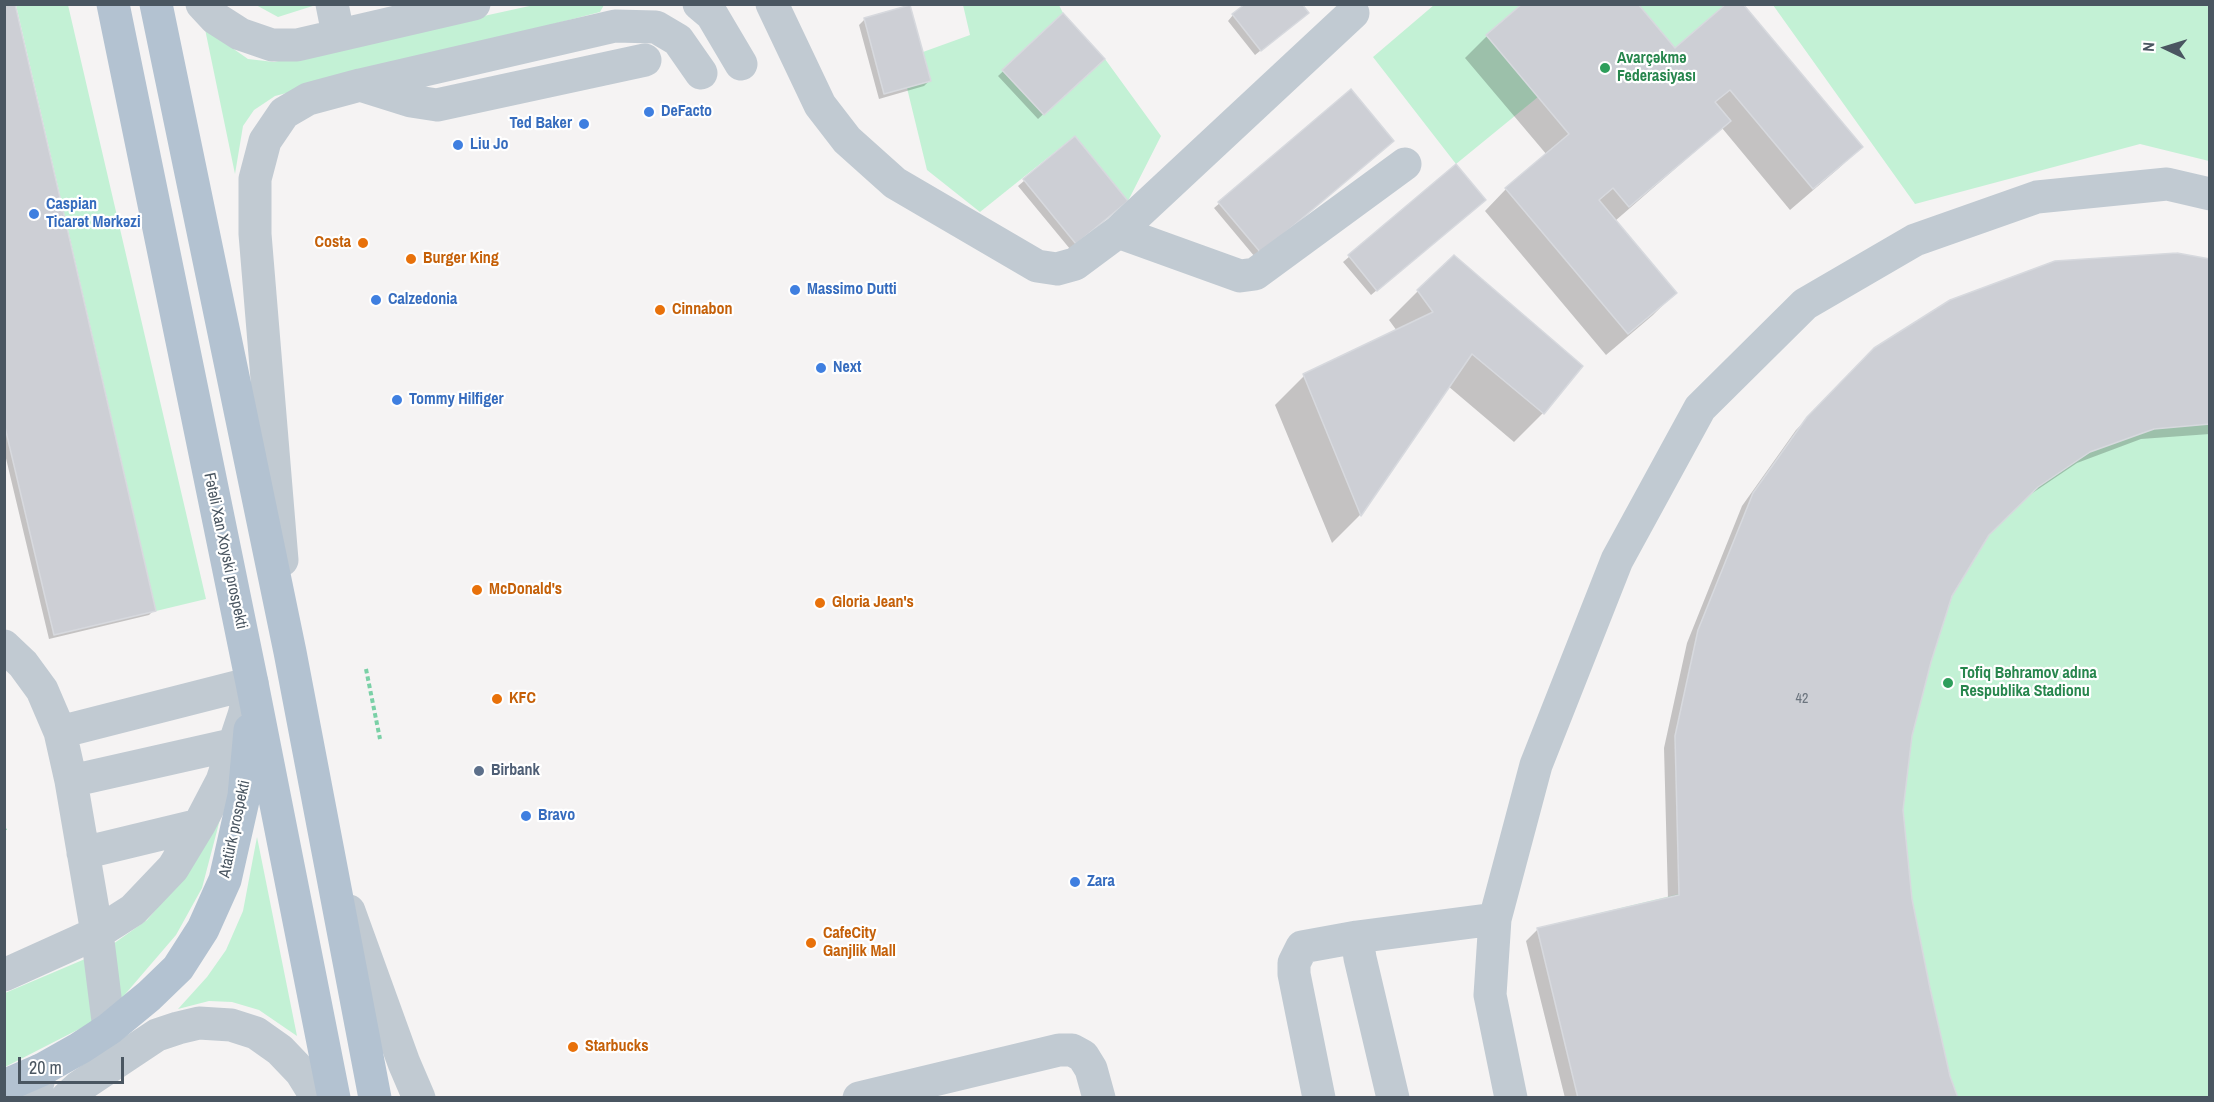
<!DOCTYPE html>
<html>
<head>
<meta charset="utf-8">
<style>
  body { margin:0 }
  #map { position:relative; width:2214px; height:1102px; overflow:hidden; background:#f5f3f3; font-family:"Archivo Narrow",sans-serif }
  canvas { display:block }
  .frame { position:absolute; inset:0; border:6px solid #4a5661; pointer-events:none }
  .north { position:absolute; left:2136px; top:18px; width:60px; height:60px; -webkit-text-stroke:4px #fff; paint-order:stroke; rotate:274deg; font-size:16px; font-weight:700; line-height:24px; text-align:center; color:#4a5661 }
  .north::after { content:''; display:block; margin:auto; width:21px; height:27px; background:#4a5661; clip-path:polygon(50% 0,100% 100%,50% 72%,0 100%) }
  .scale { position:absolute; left:18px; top:1057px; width:106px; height:27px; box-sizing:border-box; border:3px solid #4a5661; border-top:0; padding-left:8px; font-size:18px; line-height:21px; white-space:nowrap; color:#4a5661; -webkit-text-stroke:4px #fff; paint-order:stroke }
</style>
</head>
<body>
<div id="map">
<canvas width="2214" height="1102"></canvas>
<div class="frame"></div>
<div class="north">N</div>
<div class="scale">20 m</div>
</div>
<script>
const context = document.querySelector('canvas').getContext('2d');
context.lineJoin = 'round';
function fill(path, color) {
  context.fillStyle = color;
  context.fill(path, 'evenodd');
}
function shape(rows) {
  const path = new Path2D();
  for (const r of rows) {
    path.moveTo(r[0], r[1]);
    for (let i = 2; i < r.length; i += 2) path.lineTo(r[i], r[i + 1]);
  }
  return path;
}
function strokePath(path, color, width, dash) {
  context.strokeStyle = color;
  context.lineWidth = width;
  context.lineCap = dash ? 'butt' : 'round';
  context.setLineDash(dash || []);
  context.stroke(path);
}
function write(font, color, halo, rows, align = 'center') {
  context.font = font + ' "Archivo Narrow",sans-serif';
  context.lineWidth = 4.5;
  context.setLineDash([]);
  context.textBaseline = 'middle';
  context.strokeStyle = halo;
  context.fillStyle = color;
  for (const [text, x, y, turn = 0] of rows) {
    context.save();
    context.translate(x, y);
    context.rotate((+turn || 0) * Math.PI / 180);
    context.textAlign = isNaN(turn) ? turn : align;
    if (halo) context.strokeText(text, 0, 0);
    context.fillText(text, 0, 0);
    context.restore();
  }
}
const green = shape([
  [319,4,278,17,256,5],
  [16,5,68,5,206,599,156,611],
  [534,5,604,5,600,12,275,96,254,110,243,126,235,174,205,29,248,59,274,62],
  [963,5,1059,5,1063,13,1003,69,1044,115,1105,59,1161,136,1128,201,1075,136,980,212,927,170,907,88,931,81,923,52,970,35],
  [1434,5,1522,5,1486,35,1538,97,1456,164,1373,57],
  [1638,5,1726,5,1675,48],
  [1773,5,2209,5,2209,161,2140,144,1915,204],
  [2177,253,2209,259,2209,1097,1578,1097,1537,928,1679,894,1675,736,1874,348,1950,300,2055,261],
  [224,804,202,888,176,935,121,999,113,944,147,920,180,881],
  [257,837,297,1036,259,1010,232,1002,209,1001,178,1009,207,977,226,950,243,911],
  [85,959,93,1022,5,1067,5,993]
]);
const shadow = shape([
  [4,4,154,610,149,615,49,639,4,450],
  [1524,4,1674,50,1861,147,1839,168,1790,210,1722,128,1615,221,1675,293,1653,315,1606,355,1485,211,1506,189,1547,155,1465,58,1487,36],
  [909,7,929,81,924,86,879,99,859,25,864,20],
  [1063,15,1103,58,1038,119,998,76],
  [1233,15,1301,18,1255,55,1228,21],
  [1351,91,1255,257,1214,208],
  [1075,138,1126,201,1070,249,1018,186],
  [1456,166,1479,205,1371,295,1343,262],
  [2210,260,2210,434,2141,439,2077,463,2025,498,1988,535,1951,595,1930,661,1911,736,1902,810,1911,899,1949,1076,1957,1098,1565,1098,1526,941,1538,929,1668,899,1664,748,1687,643,1742,506,1796,430,1875,350],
  [1418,291,1543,413,1514,442,1448,386,1360,515,1332,543,1275,405,1304,376,1397,331,1389,320]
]);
const building = shape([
  [4,4,15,4,156,611,54,635,4,423,4,4],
  [1245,4,1302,4,1309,13,1261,51,1232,14,1245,4],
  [1522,4,1638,4,1675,48,1726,4,1743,4,1863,147,1813,189,1730,90,1715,102,1731,121,1629,207,1613,188,1599,200,1677,293,1628,334,1505,188,1569,134,1486,35,1522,4],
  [910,5,931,81,884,94,864,18,910,5],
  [1063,13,1105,59,1044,115,1002,70,1063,13],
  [1351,89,1394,141,1261,253,1218,202,1351,89],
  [1075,136,1128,201,1076,244,1023,179,1075,136],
  [1456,164,1486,200,1377,291,1348,255,1456,164],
  [2177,253,2210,259,2210,424,2154,429,2090,452,2038,487,1989,535,1952,596,1931,662,1912,736,1903,810,1912,899,1930,988,1950,1076,1958,1098,1578,1098,1537,928,1679,895,1675,736,1698,630,1753,493,1807,417,1874,348,1950,300,2055,261,2177,253],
  [1454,255,1583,366,1544,414,1472,354,1361,516,1303,374,1433,312,1417,290,1454,255]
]);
const path = shape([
  [366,669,380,739],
  [4,829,6,828]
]);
const minor = shape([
  [202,4,215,18,240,34,272,45,297,45,474,4],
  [332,4,338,34],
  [699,4,712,15,741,64],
  [772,4,820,105,847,140,895,183,1037,266,1057,269,1075,264,1118,232,1240,276,1255,274,1405,164],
  [360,85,411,101,437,105,645,60],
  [1118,232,1353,13],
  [282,560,255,234,255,179,265,141,284,113,308,99,360,85,615,26,656,27,678,40,701,73],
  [4,646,23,664,42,690,60,732,252,683,244,715,222,781,199,825,173,868,133,910,97,933,4,975],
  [60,732,71,781,97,933,109,1029],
  [71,781,235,744],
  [83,853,199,825],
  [349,911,404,1063,419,1098],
  [34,1098,41,1070],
  [67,1098,79,1087,157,1035,178,1028,199,1023,231,1025,256,1033,280,1050,301,1072,317,1098],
  [859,1098,1059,1050,1072,1050,1083,1056,1091,1069,1099,1098],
  [1319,1098,1294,974,1294,963,1302,947,1357,937],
  [1393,1098,1360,958,1357,937,1495,919],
  [1511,1098,1490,995,1495,919,1536,765,1617,560,1700,408,1805,304,1915,240,2037,197,2167,184,2210,194]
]);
const major = shape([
  [113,4,252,683,334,1098],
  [156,4,290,652,375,1098],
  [4,1086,41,1070,80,1048,109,1029,149,996,178,968,203,929,225,880,244,796,250,730]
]);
const markers = [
  [1605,68,6,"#2e9e5b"],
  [649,112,6,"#3f7fe0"],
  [584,124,6,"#3f7fe0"],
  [458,145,6,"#3f7fe0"],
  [34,214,6,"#3f7fe0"],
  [363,243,6,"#e8710a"],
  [411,259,6,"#e8710a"],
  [795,290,6,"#3f7fe0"],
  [376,300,6,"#3f7fe0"],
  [660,310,6,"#e8710a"],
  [821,368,6,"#3f7fe0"],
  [397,400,6,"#3f7fe0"],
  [477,590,6,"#e8710a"],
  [820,603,6,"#e8710a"],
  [1948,683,6,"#2e9e5b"],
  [497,699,6,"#e8710a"],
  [479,771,6,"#5c6f8a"],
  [526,816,6,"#3f7fe0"],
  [1075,882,6,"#3f7fe0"],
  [811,943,6,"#e8710a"],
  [573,1047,6,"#e8710a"]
];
const numberNames = [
  ["42",1802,699]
];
const leisureNames = [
  ["Avarçəkmə",1617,59],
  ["Federasiyası",1617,77],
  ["Tofiq Bəhramov adına",1960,674],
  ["Respublika Stadionu",1960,692]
];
const shopNames = [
  ["DeFacto",661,112],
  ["Ted Baker",572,124,"right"],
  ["Liu Jo",470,145],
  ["Caspian",46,205],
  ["Ticarət Mərkəzi",46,223],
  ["Massimo Dutti",807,290],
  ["Calzedonia",388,300],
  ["Next",833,368],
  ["Tommy Hilfiger",409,400],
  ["Bravo",538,816],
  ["Zara",1087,882]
];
const foodNames = [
  ["Costa",351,243,"right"],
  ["Burger King",423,259],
  ["Cinnabon",672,310],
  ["McDonald's",489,590],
  ["Gloria Jean's",832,603],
  ["KFC",509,699],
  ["CafeCity",823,934],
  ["Ganjlik Mall",823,952],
  ["Starbucks",585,1047]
];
const streetNames = [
  ["Fətəli Xan Xoyski prospekti",225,551,78],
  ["Atatürk prospekti",235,829,-78]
];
const serviceNames = [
  ["Birbank",491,771]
];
fill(green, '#c3f1d5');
fill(shadow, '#0003');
fill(building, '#cdcfd5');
strokePath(building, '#d7d9de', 1.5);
strokePath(path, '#7ad0a6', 4, [4.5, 3]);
strokePath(minor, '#c1cad2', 33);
strokePath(major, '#b3c2d1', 33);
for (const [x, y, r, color] of markers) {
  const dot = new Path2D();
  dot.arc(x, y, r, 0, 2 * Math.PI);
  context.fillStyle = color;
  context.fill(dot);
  strokePath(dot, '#fff', 2);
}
write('14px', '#6b747e', null, numberNames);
write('bold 16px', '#27864d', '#fff', leisureNames, 'left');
write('bold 16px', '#366cbe', '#fff', shopNames, 'left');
write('bold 16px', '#c56008', '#fff', foodNames, 'left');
write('16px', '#4a5661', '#fff', streetNames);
write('bold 16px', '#4e5e75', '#fff', serviceNames, 'left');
</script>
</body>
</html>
